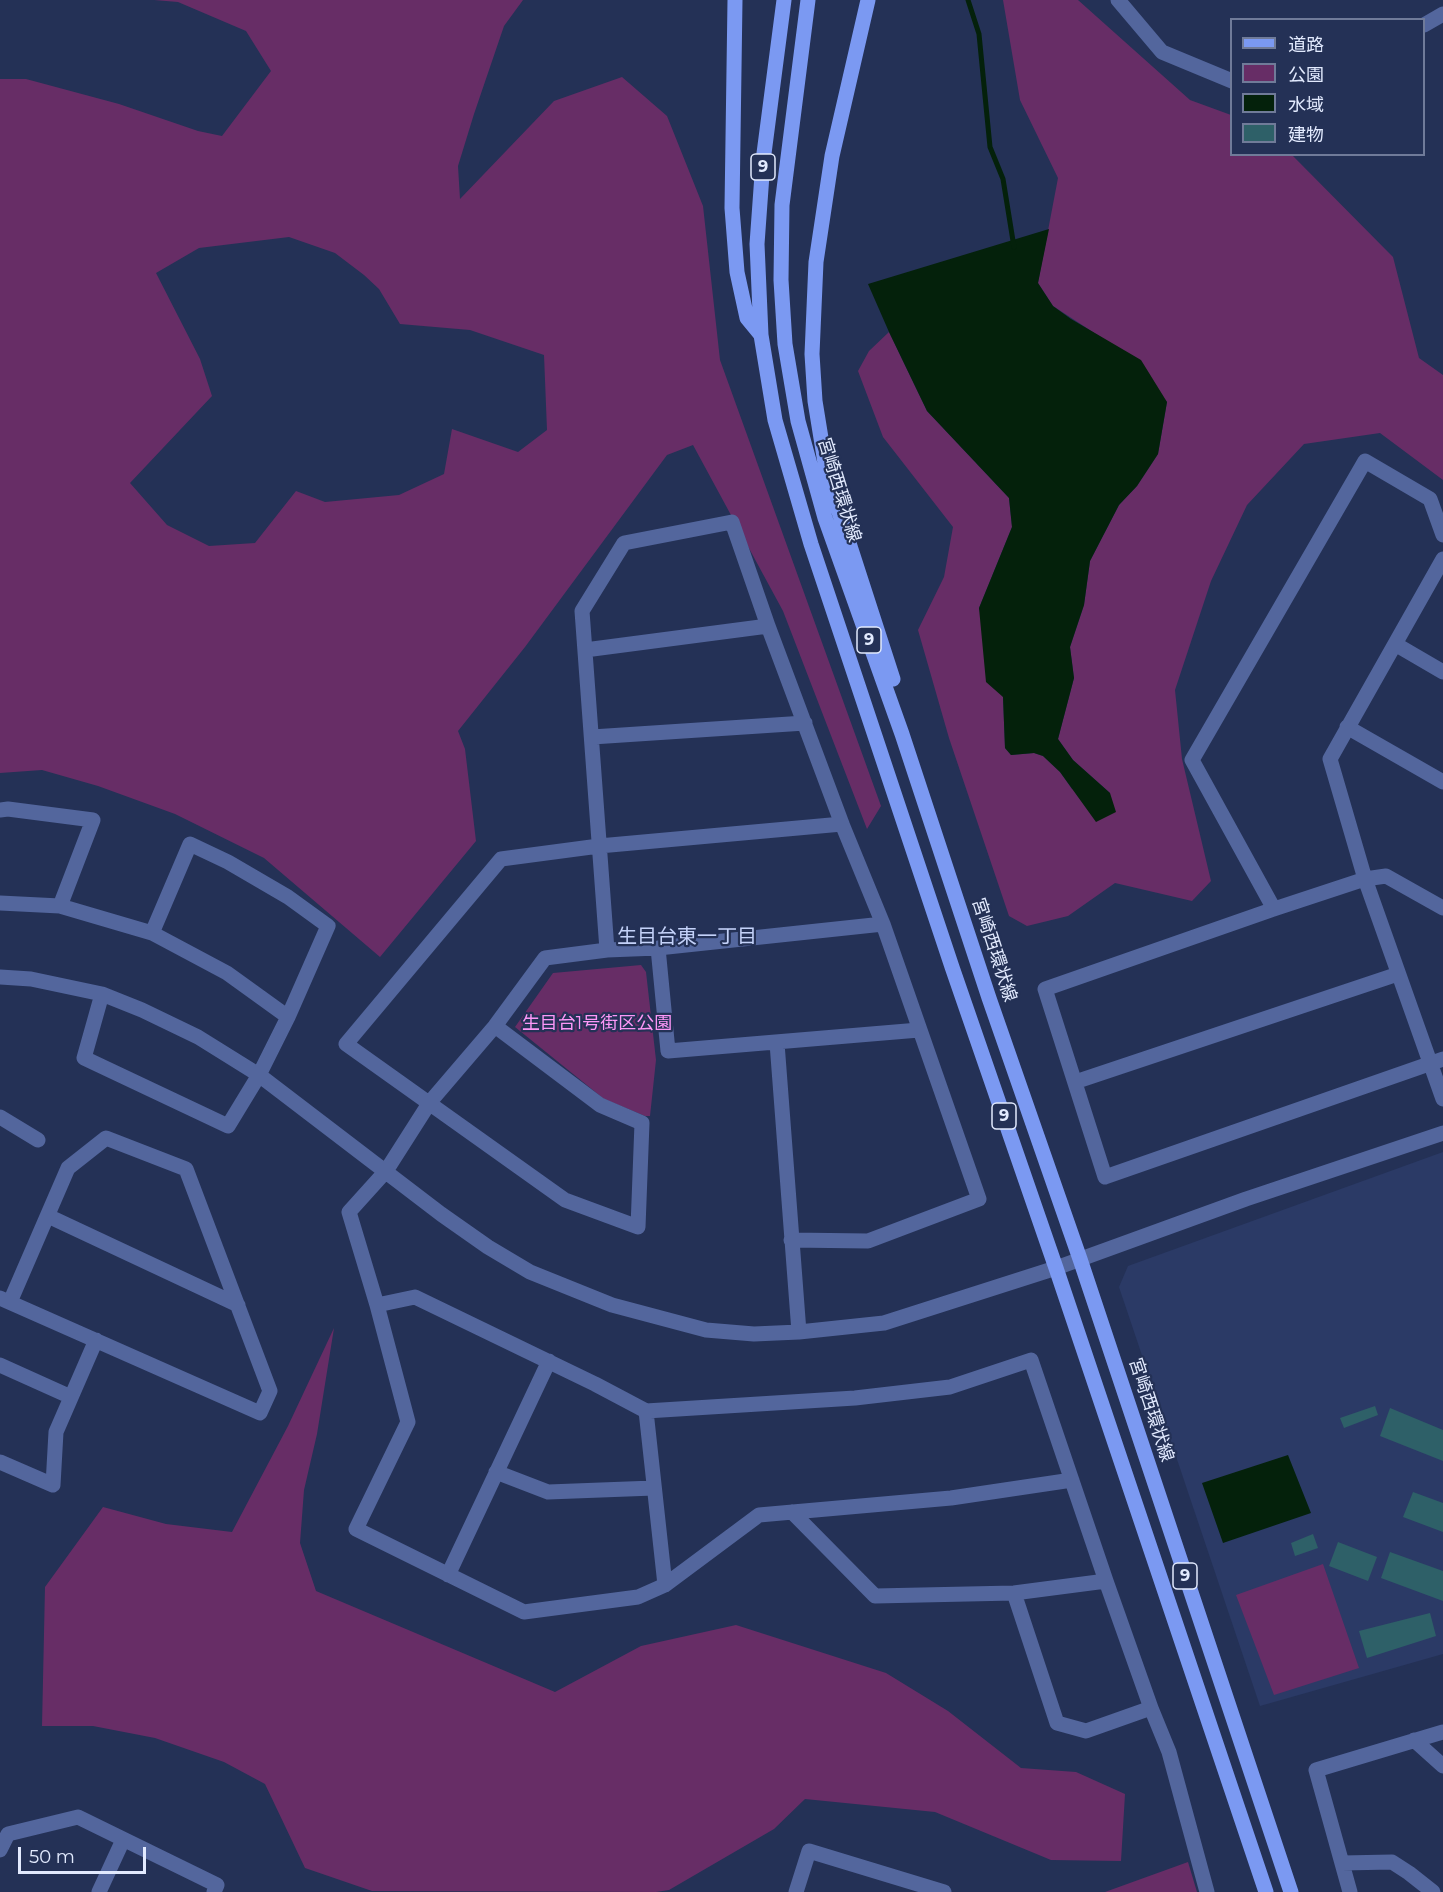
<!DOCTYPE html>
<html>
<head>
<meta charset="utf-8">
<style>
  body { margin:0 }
  #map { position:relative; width:1443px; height:1892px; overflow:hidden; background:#243156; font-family:Montserrat,"Noto Sans JP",sans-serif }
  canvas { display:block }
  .legend { position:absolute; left:1230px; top:18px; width:195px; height:138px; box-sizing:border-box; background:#243156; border:2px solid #707b99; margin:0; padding:8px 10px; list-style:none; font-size:18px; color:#e2eafe }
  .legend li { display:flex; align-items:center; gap:12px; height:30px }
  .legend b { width:30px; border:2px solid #707b99 }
  .scale { position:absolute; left:18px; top:1847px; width:128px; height:27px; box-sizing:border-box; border:3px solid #e2eafe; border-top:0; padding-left:8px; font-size:18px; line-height:21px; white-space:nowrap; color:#e2eafe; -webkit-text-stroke:4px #243156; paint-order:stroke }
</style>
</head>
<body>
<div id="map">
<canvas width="1443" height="1892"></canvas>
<ul class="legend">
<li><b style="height:8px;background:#7b99f2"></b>道路</li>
<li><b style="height:16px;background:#672d66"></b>公園</li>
<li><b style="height:16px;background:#04210b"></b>水域</li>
<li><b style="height:16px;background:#2e6068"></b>建物</li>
</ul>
<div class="scale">50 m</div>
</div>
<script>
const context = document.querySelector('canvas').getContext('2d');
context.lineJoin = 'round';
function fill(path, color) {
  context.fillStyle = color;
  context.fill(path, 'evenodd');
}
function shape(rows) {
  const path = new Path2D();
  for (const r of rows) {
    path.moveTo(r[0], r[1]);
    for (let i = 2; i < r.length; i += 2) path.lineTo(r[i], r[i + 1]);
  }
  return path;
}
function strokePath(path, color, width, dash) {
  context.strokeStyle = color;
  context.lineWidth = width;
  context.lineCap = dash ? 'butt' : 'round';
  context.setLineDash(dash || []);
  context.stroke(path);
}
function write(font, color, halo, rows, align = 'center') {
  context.font = font + ' Montserrat,"Noto Sans JP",sans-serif';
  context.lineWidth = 4.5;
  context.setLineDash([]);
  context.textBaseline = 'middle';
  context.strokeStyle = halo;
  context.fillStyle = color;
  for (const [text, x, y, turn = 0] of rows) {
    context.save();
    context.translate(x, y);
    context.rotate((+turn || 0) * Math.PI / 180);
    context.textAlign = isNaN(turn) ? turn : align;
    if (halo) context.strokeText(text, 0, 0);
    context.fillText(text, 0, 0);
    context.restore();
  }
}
const built = shape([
  [1443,1152,1443,1654,1260,1706,1119,1287,1128,1266]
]);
const green = shape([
  [154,0,523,0,504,26,474,114,458,166,460,199,554,101,622,77,667,116,703,206,720,360,881,806,867,829,783,611,693,445,667,455,525,647,458,731,465,749,476,841,380,957,264,858,175,814,98,786,42,770,0,773,0,79,26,79,119,104,198,131,222,136,271,71,246,31,178,2],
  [289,237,335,253,364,275,379,289,400,324,470,330,544,355,547,430,518,452,452,429,444,474,399,495,325,502,296,491,255,543,209,546,167,525,130,483,212,396,200,359,156,273,199,248],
  [1003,0,1078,0,1190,100,1231,115,1232,154,1292,155,1393,257,1419,358,1443,375,1443,480,1380,433,1304,444,1247,505,1211,581,1175,690,1182,759,1211,881,1192,901,1115,883,1068,916,1027,926,1009,916,949,738,918,630,944,577,953,527,883,437,858,371,869,351,889,332,927,411,1009,498,1012,527,979,608,1003,697,1005,748,1011,755,1034,753,1043,756,1060,772,1072,789,1110,793,1073,760,1058,739,1074,678,1070,647,1084,605,1090,561,1119,505,1137,486,1158,454,1167,402,1102,338,1053,306,1038,283,1058,178,1020,100],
  [641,965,646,972,656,1060,650,1116,645,1116,604,1099,515,1027,553,973],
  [334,1328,317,1434,304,1490,300,1543,316,1591,555,1692,641,1646,736,1625,886,1673,948,1711,1021,1768,1076,1772,1125,1794,1121,1861,1051,1860,935,1812,805,1799,774,1829,669,1890,656,1892,372,1891,305,1868,265,1784,224,1762,155,1738,93,1726,42,1726,45,1587,103,1507,166,1524,232,1532,288,1426],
  [1323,1564,1359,1668,1274,1695,1236,1595],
  [1188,1862,1197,1892,1105,1892]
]);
const water = shape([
  [1049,229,1038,283,1053,306,1071,319,1141,360,1167,402,1158,454,1137,486,1119,505,1090,561,1084,605,1070,647,1074,678,1058,739,1073,760,1110,793,1116,812,1096,822,1060,772,1043,756,1034,753,1011,755,1005,748,1003,697,986,682,979,608,1012,527,1009,498,927,411,889,332,868,284],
  [1288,1455,1311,1513,1223,1543,1202,1483]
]);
const stream = shape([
  [968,0,979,34,990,147,1003,179,1014,247]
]);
const building = shape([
  [1375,1406,1378,1415,1344,1428,1340,1418],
  [1390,1408,1443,1430,1443,1461,1380,1436],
  [1413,1492,1443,1503,1443,1532,1403,1517],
  [1313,1534,1318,1548,1295,1556,1291,1543],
  [1338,1542,1377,1557,1368,1581,1329,1566],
  [1390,1552,1443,1571,1443,1601,1381,1578],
  [1430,1613,1436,1636,1367,1658,1359,1631]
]);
const minor = shape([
  [1118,0,1162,52,1232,81],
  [1424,25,1443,14],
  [1443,559,1330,759,1365,879,1443,1099],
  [1395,644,1443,672],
  [585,650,768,626],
  [1347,727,1443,782],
  [592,737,805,723],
  [0,810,8,809,93,820,60,906],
  [0,903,60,906,152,933,227,973,288,1017],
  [1443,908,1386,876,1365,879,1274,909,1045,989,1105,1177,1443,1059],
  [1274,909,1192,760,1365,461,1430,499,1443,535],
  [883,924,658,948,607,950,545,958,495,1026,430,1102,386,1171,349,1212,377,1305,408,1422,356,1529,524,1612,638,1597,665,1585,759,1515,951,1498,1072,1480],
  [658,948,668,1051,919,1030],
  [607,950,582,611,624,543,732,522,768,626,842,824,883,924,979,1199,868,1241,791,1240],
  [0,977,31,979,102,994,142,1010,198,1037,259,1075,441,1214,488,1247,530,1272,612,1305,706,1330,754,1334,799,1332,884,1323,1056,1268,1246,1199,1443,1133],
  [102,994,84,1058,228,1126,259,1075,288,1017,328,926,288,897,228,862,190,844,152,933],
  [495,1026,600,1105,642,1123,638,1227,565,1200,346,1044,501,859,599,846,842,824],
  [777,1043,799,1332],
  [1075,1082,1398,974],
  [0,1117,38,1140],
  [48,1216,238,1305],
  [0,1298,260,1413,270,1391,186,1169,106,1138,68,1168,10,1302],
  [377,1305,415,1297,595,1384,646,1411,855,1398,950,1387,1031,1360,1106,1581,1151,1708,1169,1752,1207,1892],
  [0,1365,71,1397],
  [646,1411,665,1585],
  [0,1462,53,1485,56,1432,96,1340],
  [496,1472,548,1492,654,1488],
  [792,1512,875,1596,1014,1593,1106,1581],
  [448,1575,549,1361],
  [1014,1593,1057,1723,1086,1731,1151,1708],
  [1414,1740,1443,1766],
  [0,1850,8,1834,78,1817,217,1885,214,1892],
  [1342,1863,1392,1862,1409,1873,1433,1892],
  [99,1892,123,1840],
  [796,1892,809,1851,944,1892],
  [1350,1892,1316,1770,1443,1732]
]);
const major = shape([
  [735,0,732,208,737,272,747,318,761,335],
  [784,0,763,161,757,244,761,335,775,420,811,544,952,967,1056,1268,1266,1892],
  [808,0,782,205,781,280,785,344,798,421,825,518,902,734,989,998,1080,1259,1291,1892],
  [868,0,832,156,816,262,812,354,815,401,827,475,893,679]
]);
const shields = [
  [763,167,24],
  [869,640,24],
  [1004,1116,24],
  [1185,1576,24]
];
const shieldNames = [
  ["9",763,167],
  ["9",869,640],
  ["9",1004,1116],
  ["9",1185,1576]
];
const streetNames = [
  ["宮崎西環状線",839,490,73],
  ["宮崎西環状線",994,950,72],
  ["宮崎西環状線",1151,1410,72]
];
const parkNames = [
  ["生目台1号街区公園",597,1024]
];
const neighbourhoodNames = [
  ["生目台東一丁目",687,937]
];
fill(built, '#2b3a66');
fill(green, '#672d66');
fill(water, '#04210b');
strokePath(stream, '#04210b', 5);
fill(building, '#2e6068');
strokePath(minor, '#53669d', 15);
strokePath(major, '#7b99f2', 15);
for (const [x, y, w] of shields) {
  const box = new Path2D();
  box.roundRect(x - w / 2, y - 13, w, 26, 4.5);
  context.fillStyle = '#243156';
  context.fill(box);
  strokePath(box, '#e2eafe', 1.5);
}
write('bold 16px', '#e2eafe', null, shieldNames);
write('18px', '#e2eafe', '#243156', streetNames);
write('18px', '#fc97f7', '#243156', parkNames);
write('20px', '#c4d2f9', '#243156', neighbourhoodNames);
</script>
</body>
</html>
